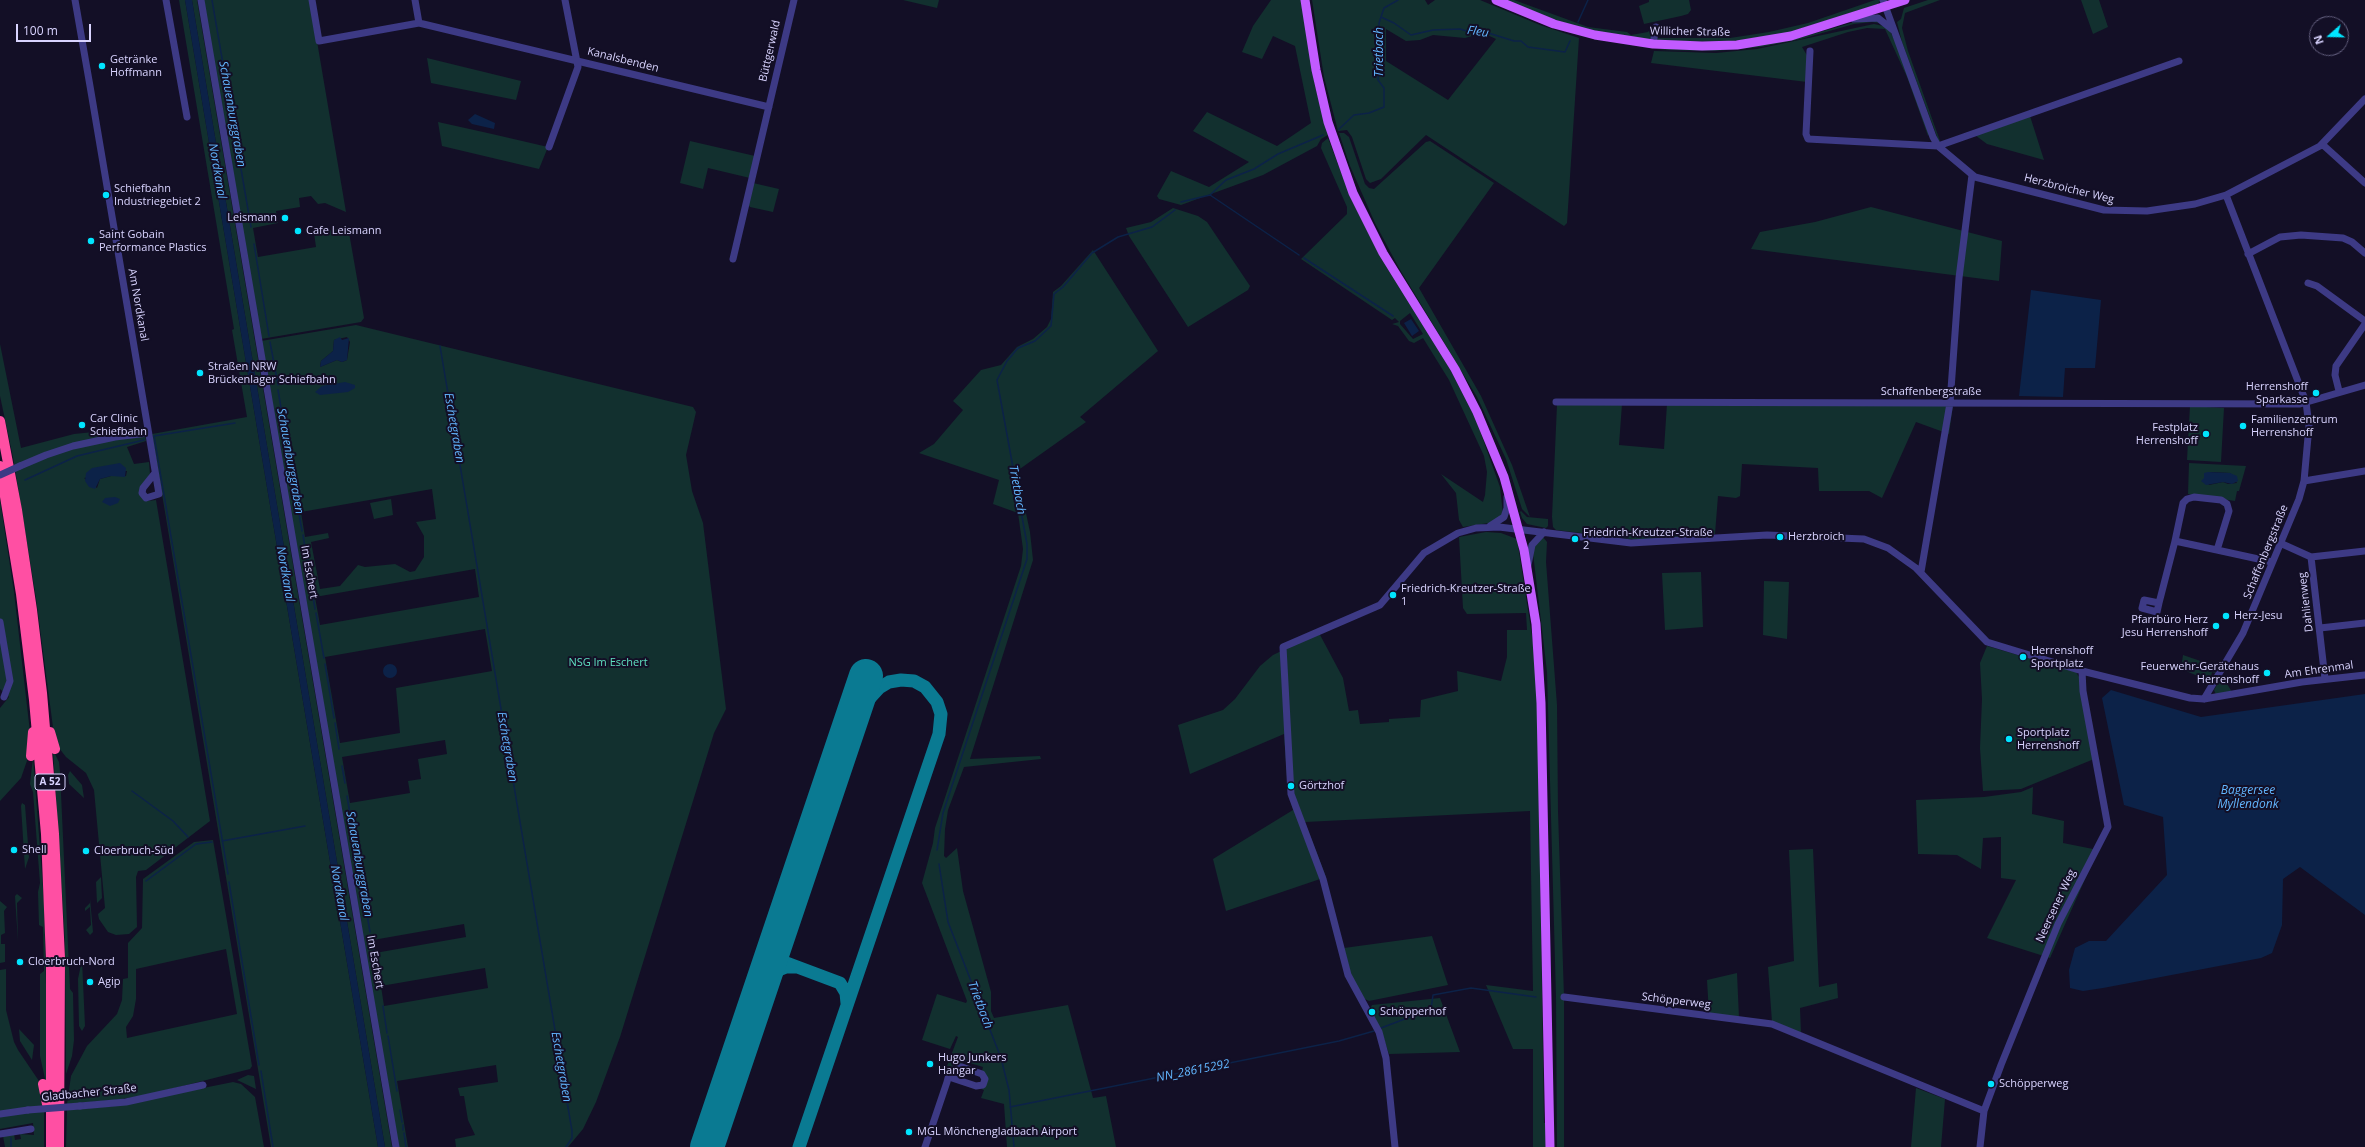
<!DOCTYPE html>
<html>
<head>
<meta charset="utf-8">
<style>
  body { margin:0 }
  #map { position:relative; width:2365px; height:1147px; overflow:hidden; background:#130f26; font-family:"Open Sans",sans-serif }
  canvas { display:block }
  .north { position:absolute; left:2309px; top:16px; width:40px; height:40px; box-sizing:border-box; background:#130f26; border:1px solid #625e7d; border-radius:50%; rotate:250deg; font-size:11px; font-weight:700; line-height:16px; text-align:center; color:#d9d4ff }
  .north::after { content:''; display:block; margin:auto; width:14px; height:18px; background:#00e5ff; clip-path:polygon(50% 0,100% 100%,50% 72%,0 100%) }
  .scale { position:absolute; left:16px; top:24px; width:75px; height:18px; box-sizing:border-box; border:2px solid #d9d4ff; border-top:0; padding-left:5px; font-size:12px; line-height:14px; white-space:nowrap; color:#d9d4ff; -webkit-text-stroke:3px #130f26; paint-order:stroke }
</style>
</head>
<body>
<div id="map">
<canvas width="2365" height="1147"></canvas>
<div class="north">N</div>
<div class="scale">100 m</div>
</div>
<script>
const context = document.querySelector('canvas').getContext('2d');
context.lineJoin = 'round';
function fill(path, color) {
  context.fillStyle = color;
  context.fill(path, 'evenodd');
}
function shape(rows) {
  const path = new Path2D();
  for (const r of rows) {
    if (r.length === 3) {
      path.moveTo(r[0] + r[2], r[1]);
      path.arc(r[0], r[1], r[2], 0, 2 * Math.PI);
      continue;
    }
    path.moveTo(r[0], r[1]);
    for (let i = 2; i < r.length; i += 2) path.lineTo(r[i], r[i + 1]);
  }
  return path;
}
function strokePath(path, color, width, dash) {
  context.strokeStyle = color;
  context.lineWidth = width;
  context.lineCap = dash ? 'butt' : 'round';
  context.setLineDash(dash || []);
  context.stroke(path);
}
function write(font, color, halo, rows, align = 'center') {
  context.font = font + ' "Open Sans",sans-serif';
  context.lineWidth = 4;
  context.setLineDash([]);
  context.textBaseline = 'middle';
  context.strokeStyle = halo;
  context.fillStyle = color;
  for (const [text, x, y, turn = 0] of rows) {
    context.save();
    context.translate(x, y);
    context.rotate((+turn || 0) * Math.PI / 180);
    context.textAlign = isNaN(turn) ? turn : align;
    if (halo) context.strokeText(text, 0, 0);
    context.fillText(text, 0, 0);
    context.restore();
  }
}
const green = shape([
  [179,0,185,0,378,1147,271,1147,152,434,247,417,232,330,234,329],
  [192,0,197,0,392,1147,385,1147],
  [203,0,310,0,346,212,325,203,318,204,311,196,299,198,300,207,276,211,278,223,253,228,258,257,316,247,314,233,348,227,364,318,361,322,261,339],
  [903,0,939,0,937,8],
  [1271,0,1301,0,1315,86,1328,135,1321,139,1317,146,1263,175,1181,205,1159,199,1157,196,1171,171,1209,187,1249,162,1193,131,1207,112,1277,146,1311,123,1295,46,1273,36,1262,59,1242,52,1253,26],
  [1312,0,1425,0,1428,5,1435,0,1480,0,1540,25,1579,38,1567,223,1564,226,1426,135,1381,179,1370,183,1366,179,1352,137,1347,130,1338,131,1324,77],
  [1386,29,1406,41,1420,40,1433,35,1465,38,1483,33,1496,39,1448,100,1386,61],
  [1506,0,1514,0,1588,27,1627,32,1631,35,1648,32,1651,28,1653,29,1651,40,1584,29,1550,18],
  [1649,0,1689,0,1691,10,1688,14,1681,16,1644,24,1639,6,1649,2],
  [1875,0,1880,0,1878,4,1787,33,1728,42,1657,41,1656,38,1730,38,1769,32,1808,23],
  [1928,0,1940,0,1905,13,1902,28,1908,51,1940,141,1939,142,1902,42,1897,22,1901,19,1904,8],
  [2081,0,2099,0,2108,27,2093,34],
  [1874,20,1880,23,1872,22,1854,24,1801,39,1761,47,1715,51,1656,50,1799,38,1851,23],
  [1874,24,1888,27,1898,47,1929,134,1928,136,1907,77,1885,29,1867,28,1848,32,1802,47,1808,57,1807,82,1651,63,1654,51,1716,53,1757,49],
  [427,58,521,81,516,100,431,83],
  [2030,116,2044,160,1987,144,1975,135],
  [438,122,492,134,548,147,539,169,442,146],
  [1339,133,1344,133,1349,137,1365,184,1369,188,1374,189,1426,142,1430,141,1494,183,1419,288,1481,396,1512,465,1530,517,1522,509,1506,459,1477,397,1399,268,1375,223,1350,166],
  [1328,138,1352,201,1451,371,1475,417,1500,487,1503,514,1495,522,1463,527,1459,520,1456,493,1441,474,1483,502,1485,495,1487,472,1484,456,1449,380,1423,338,1414,343,1409,341,1398,326,1392,324,1399,322,1395,318,1392,320,1301,259,1347,214,1347,207,1321,148,1322,143],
  [1410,313,1423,334,1413,339,1400,324,1400,321],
  [690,141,755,156,750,178,708,168,703,189,680,183],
  [753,183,779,189,773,212,750,207,748,204],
  [1871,207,2002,241,1999,281,1751,249,1760,232,1815,222],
  [1173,208,1198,216,1207,222,1250,286,1248,290,1188,327,1129,236,1126,228,1151,222],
  [1093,250,1158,351,1080,417,1086,422,1017,471,1030,532,1033,560,970,759,1040,756,1041,759,964,767,948,810,945,829,944,856,946,858,957,848,963,891,991,992,991,1011,994,1018,1068,1005,1093,1098,1106,1096,1116,1147,1007,1147,1004,1104,981,1098,984,1090,981,1089,985,1087,987,1080,982,1071,983,1067,963,1061,961,1065,952,1067,947,1066,958,1037,956,1036,950,1049,922,1040,937,994,966,1003,967,1001,922,883,933,843,935,828,1021,566,1023,549,1018,513,993,504,999,480,919,453,934,444,963,410,953,401,981,370,1001,365,1017,347,1033,339,1047,327,1051,319,1053,292,1061,286],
  [356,325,693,407,696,412,686,455,692,491,703,523,726,709,714,733,620,1037,596,1102,583,1129,568,1147,456,1147,455,1139,475,1135,468,1120,464,1096,460,1096,458,1088,498,1082,496,1065,397,1081,408,1147,397,1147,261,341],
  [347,337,350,342,347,360,342,362,337,360,320,367,321,361,333,351,334,340],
  [432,489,436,519,416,522,424,536,424,557,415,571,410,572,395,564,365,567,358,565,340,586,320,589,311,542,329,538,328,533,305,537,301,512],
  [475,569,479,597,320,625,315,597],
  [485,629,492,671,396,688,400,733,340,743,325,657],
  [445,740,447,754,418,759,421,779,408,781,410,793,350,803,342,757],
  [464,924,466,937,375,953,373,940],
  [485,968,488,988,384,1006,381,986],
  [0,344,21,448,74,434,143,427,146,441,127,447,134,464,149,462,150,474,142,486,148,501,156,500,210,821,146,870,138,871,136,877,137,927,129,934,116,935,108,932,99,919,98,914,105,908,94,790,86,773,66,757,59,748,54,735,36,598,13,457,0,396],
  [127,471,126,476,111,476,100,479,97,488,84,478],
  [1622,404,1619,445,1664,449,1667,404,1953,405,1949,434,1916,422,1882,498,1869,491,1819,491,1818,468,1742,464,1740,496,1736,498,1718,496,1715,534,1639,540,1556,530,1553,527,1552,517,1557,405],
  [2190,406,2224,408,2221,462,2187,460],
  [2189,463,2246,466,2239,491,2237,491,2235,501,2188,494],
  [2211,472,2230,473,2237,483,2228,484,2223,482,2209,485,2204,478],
  [391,499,393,515,374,519,370,503],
  [0,500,14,592,30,732,29,755,21,778,0,801,0,708,9,697,0,689],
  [1521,511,1527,517,1548,519,1548,526,1546,528,1527,524,1522,518,1520,512],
  [1486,532,1501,533,1517,539,1537,668,1544,1123,1546,1123,1547,1147,1533,1147,1533,1049,1513,1049,1486,985,1533,991,1530,811,1305,822,1326,877,1226,911,1213,859,1293,810,1288,792,1284,734,1190,774,1178,725,1223,710,1235,699,1260,666,1273,655,1319,633,1343,678,1349,711,1358,710,1360,724,1389,722,1389,719,1420,717,1421,700,1458,691,1457,671,1501,681,1507,657,1507,630,1527,630,1526,613,1467,614,1463,608,1459,537],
  [1543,537,1547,542,1546,562,1557,705,1558,811,1564,997,1564,1147,1557,1147,1556,997,1547,672,1533,553,1536,542],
  [1701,572,1703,627,1665,630,1662,573],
  [1764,581,1789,582,1787,639,1763,635],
  [1987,646,2076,672,2079,677,2094,759,2021,789,1983,791,1980,748,1982,699,1980,663],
  [2183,655,2218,667,2215,673,2212,672,2210,681,2181,669],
  [2222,676,2232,692,2216,695,2214,690],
  [53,750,59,762,60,772,70,989,73,993,74,1040,72,1056,66,1074,65,942],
  [33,757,44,901,47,1026,46,1083,40,1056,40,974,44,971,43,927,39,925,38,892,40,883,33,792,30,784],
  [70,771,82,785,84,798,69,784,68,775],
  [2033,787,2032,814,2064,821,2063,843,2098,850,2050,958,1987,938,2016,880,2001,878,2001,837,1983,838,1981,869,1957,855,1918,854,1916,800,1984,797,2021,792],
  [22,803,25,805,29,857,25,869,21,806],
  [213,840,252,1066,250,1069,147,1095,115,1100,67,1104,71,1076,87,1046,117,1014,122,1000,123,979,128,978,128,943,142,928,143,879,194,842],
  [226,949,237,1014,127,1038,126,1027,133,1016,136,999,136,969],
  [1813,849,1819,987,1837,983,1838,998,1800,1008,1801,1033,1772,1022,1768,967,1794,961,1789,850],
  [101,877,102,898,97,903,96,882],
  [17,894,22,898,17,903,18,942,15,896],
  [90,899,93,932,90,935,86,930,91,925,90,907,85,911,85,908,90,903],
  [0,901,7,907,4,911,5,933,1,935,1,944,5,944,5,962,0,963],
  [1432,936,1448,985,1369,1001,1363,998,1351,975,1344,948],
  [82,960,85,1026,82,1031,79,1026,78,979],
  [6,969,6,1010,14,1042,18,1050,41,1084,44,1105,44,1147,5,1147,3,1136,14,1134,15,1140,21,1139,20,1134,34,1135,33,1123,0,1129,0,970],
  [1737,973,1739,1018,1709,1014,1707,980],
  [1440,998,1460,1052,1389,1054,1382,1033,1370,1009,1372,1005],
  [19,1029,34,1045,32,1060,20,1041],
  [248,1075,254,1076,256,1089,237,1080],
  [233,1082,241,1084,255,1097,264,1147,66,1147,67,1110,114,1106],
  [1916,1088,1945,1099,1941,1147,1911,1147]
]);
const water = shape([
  [185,0,192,0,385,1147,378,1147],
  [475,114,495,123,494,129,472,124,468,120],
  [2031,290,2101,300,2095,368,2065,368,2063,397,2019,396],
  [1411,319,1419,331,1412,336,1404,323],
  [340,337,342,340,349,338,347,360,342,362,337,360,320,367,321,361,333,351,334,340],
  [345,382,355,385,355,388,348,392,320,395,315,392,322,386],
  [120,463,126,468,125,477,111,476,100,479,95,489,89,487,85,481,86,473,92,468],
  [2208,472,2230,473,2237,476,2238,481,2232,484,2223,482,2206,485,2201,481,2204,478,2204,473],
  [115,497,120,499,118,503,110,506,102,502,105,498],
  [390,671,7],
  [2111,690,2201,717,2365,694,2365,915,2300,867,2283,879,2282,925,2272,953,2261,958,2103,988,2083,991,2070,988,2069,970,2075,948,2089,941,2106,941,2167,875,2163,817,2124,805,2102,698]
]);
const stream = shape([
  [212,0,251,227],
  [1381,17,1394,23,1411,35,1433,30,1460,29,1473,33,1482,31,1514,41,1521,41,1528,47,1565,52,1570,41],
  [1578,22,1588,0],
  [1339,129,1354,115,1369,113,1384,107,1384,88,1378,80,1380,48,1379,23,1384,8,1398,0],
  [1210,195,1299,255],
  [1181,202,1210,195,1226,180,1254,169,1278,154,1323,135],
  [254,244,269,336],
  [1304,258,1393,316],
  [270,342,278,385],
  [440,346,572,1131,572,1138,566,1147],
  [278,390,302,531],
  [25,480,77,456,144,440],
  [303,535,315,609],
  [316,613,324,658],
  [325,664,334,718],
  [335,723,339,749],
  [342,766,345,783],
  [132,791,173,821,188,837],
  [347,796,370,932],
  [222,841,305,826],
  [937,850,943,813,1027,559,1027,544,997,380,1007,361,1018,348,1035,341,1051,326,1054,294,1063,287,1092,253,1118,237,1152,227,1175,210],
  [939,864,948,922,1001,1058,1009,1090,1014,1147],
  [228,874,154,436,235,423],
  [146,881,196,844,212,842],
  [229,882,259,1065],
  [373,949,379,987],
  [383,1006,387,1033],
  [1381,1028,1431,1009,1433,995,1471,988,1536,997],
  [388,1036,397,1091],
  [261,1071,273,1147],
  [1010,1107,1339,1041,1374,1031],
  [400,1110,402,1122],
  [403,1125,403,1130],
  [404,1133,406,1147],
  [11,1138,11,1147]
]);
const taxiway = shape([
  [777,940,777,954,784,962,840,983,846,993,847,1003],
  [760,990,767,978,776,971,786,967,795,967],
  [799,1147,939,734,941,714,937,702,925,687,914,681,901,680,889,682,879,688,857,712,849,726]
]);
const runway = shape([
  [707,1147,866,676]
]);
const minor = shape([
  [75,0,90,86,159,494,146,498,142,493,143,488,155,473],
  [166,0,187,117],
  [201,0,396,1147],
  [312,0,319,41,419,23,769,107],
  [415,0,419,23],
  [1883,0,1933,137,1938,146,1975,177,2104,210,2147,211,2195,204,2226,195,2320,146,2365,99],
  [1854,19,1878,18,1893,30],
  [1653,44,1656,27],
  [1810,51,1806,134,1808,139,1938,146,2179,61],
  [2322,144,2365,183],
  [549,147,578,67,565,0],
  [2248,254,2280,237,2301,235,2343,238,2352,242,2365,253],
  [733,259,794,0],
  [2308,283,2317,286,2365,321],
  [2339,391,2335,375,2336,366,2365,324],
  [1556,402,2300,404,2365,385],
  [20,466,46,455,73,446,115,437,148,433],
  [2304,481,2365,471],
  [1490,526,1504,517,1507,508,1507,497],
  [2280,543,2311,557,2325,679],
  [2217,550,2229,511,2227,504,2221,500,2194,497,2187,499,2183,503,2175,541,2217,550,2272,562],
  [2311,557,2365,551],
  [1528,565,1532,545,1544,532],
  [1921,572,1950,403,1959,278,1972,175],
  [2159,603,2157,612,2142,608,2144,600,2159,603,2175,541],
  [0,622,10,681,4,697],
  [2320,628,2365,623],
  [2204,699,2243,633,2299,499,2304,481,2309,426,2306,402,2226,195],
  [1564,997,1772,1024,1984,1111],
  [80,1106,126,1102,203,1085],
  [0,1114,28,1110],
  [0,1134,31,1129],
  [925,1147,947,1082,948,1078,950,1074,952,1071,957,1067,962,1067,982,1074,985,1079,983,1085,976,1086,949,1077],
  [1395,1147,1386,1058,1379,1032,1348,975,1323,879,1291,794,1283,647,1380,605,1424,553,1458,533,1476,528,1499,527,1631,543,1767,535,1864,539,1888,548,1916,568,1987,642,2082,671,2190,698,2204,699,2302,682,2365,675],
  [1980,1147,1984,1111,2001,1065,2058,924,2108,827,2083,691,2082,671]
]);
const major = shape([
  [1305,0,1316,70,1328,122,1353,193,1383,253,1455,369,1477,412,1504,477,1524,550,1536,624,1541,703,1550,1147],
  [1496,0,1554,24,1595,35,1653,44,1702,46,1737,45,1791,36,1905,0]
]);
const highway = shape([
  [0,421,17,510,32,610,42,693,54,834,60,958,59,1147],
  [0,466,21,594,34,700,46,834,51,960,51,1147],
  [50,732,55,749],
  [31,756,33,732],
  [43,1084,47,1104]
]);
const minorBridge = shape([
  [0,475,20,466],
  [28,1110,80,1106]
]);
const markers = [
  [102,66,4,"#00e5ff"],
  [106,195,4,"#00e5ff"],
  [285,218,4,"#00e5ff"],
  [298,231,4,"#00e5ff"],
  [91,241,4,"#00e5ff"],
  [200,373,4,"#00e5ff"],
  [2316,393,4,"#00e5ff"],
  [82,425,4,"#00e5ff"],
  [2243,426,4,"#00e5ff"],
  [2206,434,4,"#00e5ff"],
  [1780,537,4,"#00e5ff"],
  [1575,539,4,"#00e5ff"],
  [1393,595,4,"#00e5ff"],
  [2226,616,4,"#00e5ff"],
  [2216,626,4,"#00e5ff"],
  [2023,657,4,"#00e5ff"],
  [2267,673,4,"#00e5ff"],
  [2009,739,4,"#00e5ff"],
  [1291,786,4,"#00e5ff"],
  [14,850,4,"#00e5ff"],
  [86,851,4,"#00e5ff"],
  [20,962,4,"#00e5ff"],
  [90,982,4,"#00e5ff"],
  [1372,1012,4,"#00e5ff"],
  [930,1064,4,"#00e5ff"],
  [1991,1084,4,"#00e5ff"],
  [909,1132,4,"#00e5ff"]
];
const shields = [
  [50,782,30]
];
const shieldNames = [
  ["A 52",50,782]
];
const streetNames = [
  ["Willicher Straße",1690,32,1],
  ["Büttgerwald",770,51,-77],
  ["Kanalsbenden",623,60,14],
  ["Herzbroicher Weg",2069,189,14],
  ["Am Nordkanal",138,305,80],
  ["Schaffenbergstraße",1931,392],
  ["Schaffenbergstraße",2266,552,-68],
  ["Im Eschert",309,572,80],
  ["Dahlienweg",2306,602,-97],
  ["Am Ehrenmal",2319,670,-8],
  ["Neersener Weg",2056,906,-65],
  ["Im Eschert",375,962,80],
  ["Schöpperweg",1676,1001,7],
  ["Gladbacher Straße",89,1093,-6]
];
const poiNames = [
  ["Getränke",110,60],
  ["Hoffmann",110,73],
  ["Schiefbahn",114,189],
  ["Industriegebiet 2",114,202],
  ["Leismann",277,218,"right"],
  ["Cafe Leismann",306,231],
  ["Saint Gobain",99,235],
  ["Performance Plastics",99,248],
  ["Straßen NRW",208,367],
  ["Brückenlager Schiefbahn",208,380],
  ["Herrenshoff",2308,387,"right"],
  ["Sparkasse",2308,400,"right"],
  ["Car Clinic",90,419],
  ["Schiefbahn",90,432],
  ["Familienzentrum",2251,420],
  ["Herrenshoff",2251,433],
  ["Festplatz",2198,428,"right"],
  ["Herrenshoff",2198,441,"right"],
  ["Friedrich-Kreutzer-Straße",1583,533],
  ["2",1583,546],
  ["Herzbroich",1788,537],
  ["Friedrich-Kreutzer-Straße",1401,589],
  ["1",1401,602],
  ["Herz-Jesu",2234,616],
  ["Pfarrbüro Herz",2208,620,"right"],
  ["Jesu Herrenshoff",2208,633,"right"],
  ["Herrenshoff",2031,651],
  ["Sportplatz",2031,664],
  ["Feuerwehr-Gerätehaus",2259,667,"right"],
  ["Herrenshoff",2259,680,"right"],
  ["Sportplatz",2017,733],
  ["Herrenshoff",2017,746],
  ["Görtzhof",1299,786],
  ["Shell",22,850],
  ["Cloerbruch-Süd",94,851],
  ["Cloerbruch-Nord",28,962],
  ["Agip",98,982],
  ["Schöpperhof",1380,1012],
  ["Hugo Junkers",938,1058],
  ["Hangar",938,1071],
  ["Schöpperweg",1999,1084],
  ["MGL Mönchengladbach Airport",917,1132]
];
const parkNames = [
  ["NSG Im Eschert",608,663]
];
const waterNames = [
  ["Fleu",1478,32,9],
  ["Trietbach",1380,52,-90],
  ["Schauenburggraben",232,114,80],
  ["Nordkanal",217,171,80],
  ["Eschetgraben",454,428,80],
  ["Schauenburggraben",290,461,80],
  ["Trietbach",1017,490,80],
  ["Nordkanal",285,574,80],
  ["Eschetgraben",507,747,80],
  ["Baggersee",2248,791],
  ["Myllendonk",2248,805],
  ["Schauenburggraben",359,864,80],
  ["Nordkanal",339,893,80],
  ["Trietbach",980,1005,69],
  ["Eschetgraben",561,1067,80],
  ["NN_28615292",1193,1071,-11]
];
fill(green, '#12302f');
fill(water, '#0c2248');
strokePath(stream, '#0c2248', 1.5);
strokePath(taxiway, '#0a7a92', 13);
strokePath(runway, '#0a7a92', 34);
strokePath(minor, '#3d3a85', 7);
strokePath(major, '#c25bff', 9);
strokePath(highway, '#ff4fa3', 10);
strokePath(minorBridge, '#3d3a85', 7);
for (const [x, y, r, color] of markers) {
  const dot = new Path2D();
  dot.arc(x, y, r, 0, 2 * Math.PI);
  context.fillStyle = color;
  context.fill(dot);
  strokePath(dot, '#130f26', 1.5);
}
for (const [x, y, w] of shields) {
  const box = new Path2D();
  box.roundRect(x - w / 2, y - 8, w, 16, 3);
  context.fillStyle = '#130f26';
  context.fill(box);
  strokePath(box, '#d9d4ff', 1);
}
write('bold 10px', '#d9d4ff', null, shieldNames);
write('11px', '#d9d4ff', '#130f26', streetNames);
write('11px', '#d9d4ff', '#130f26', poiNames, 'left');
write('11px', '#5fe0c0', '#130f26', parkNames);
write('italic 12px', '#62b6ff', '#130f26', waterNames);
</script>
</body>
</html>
